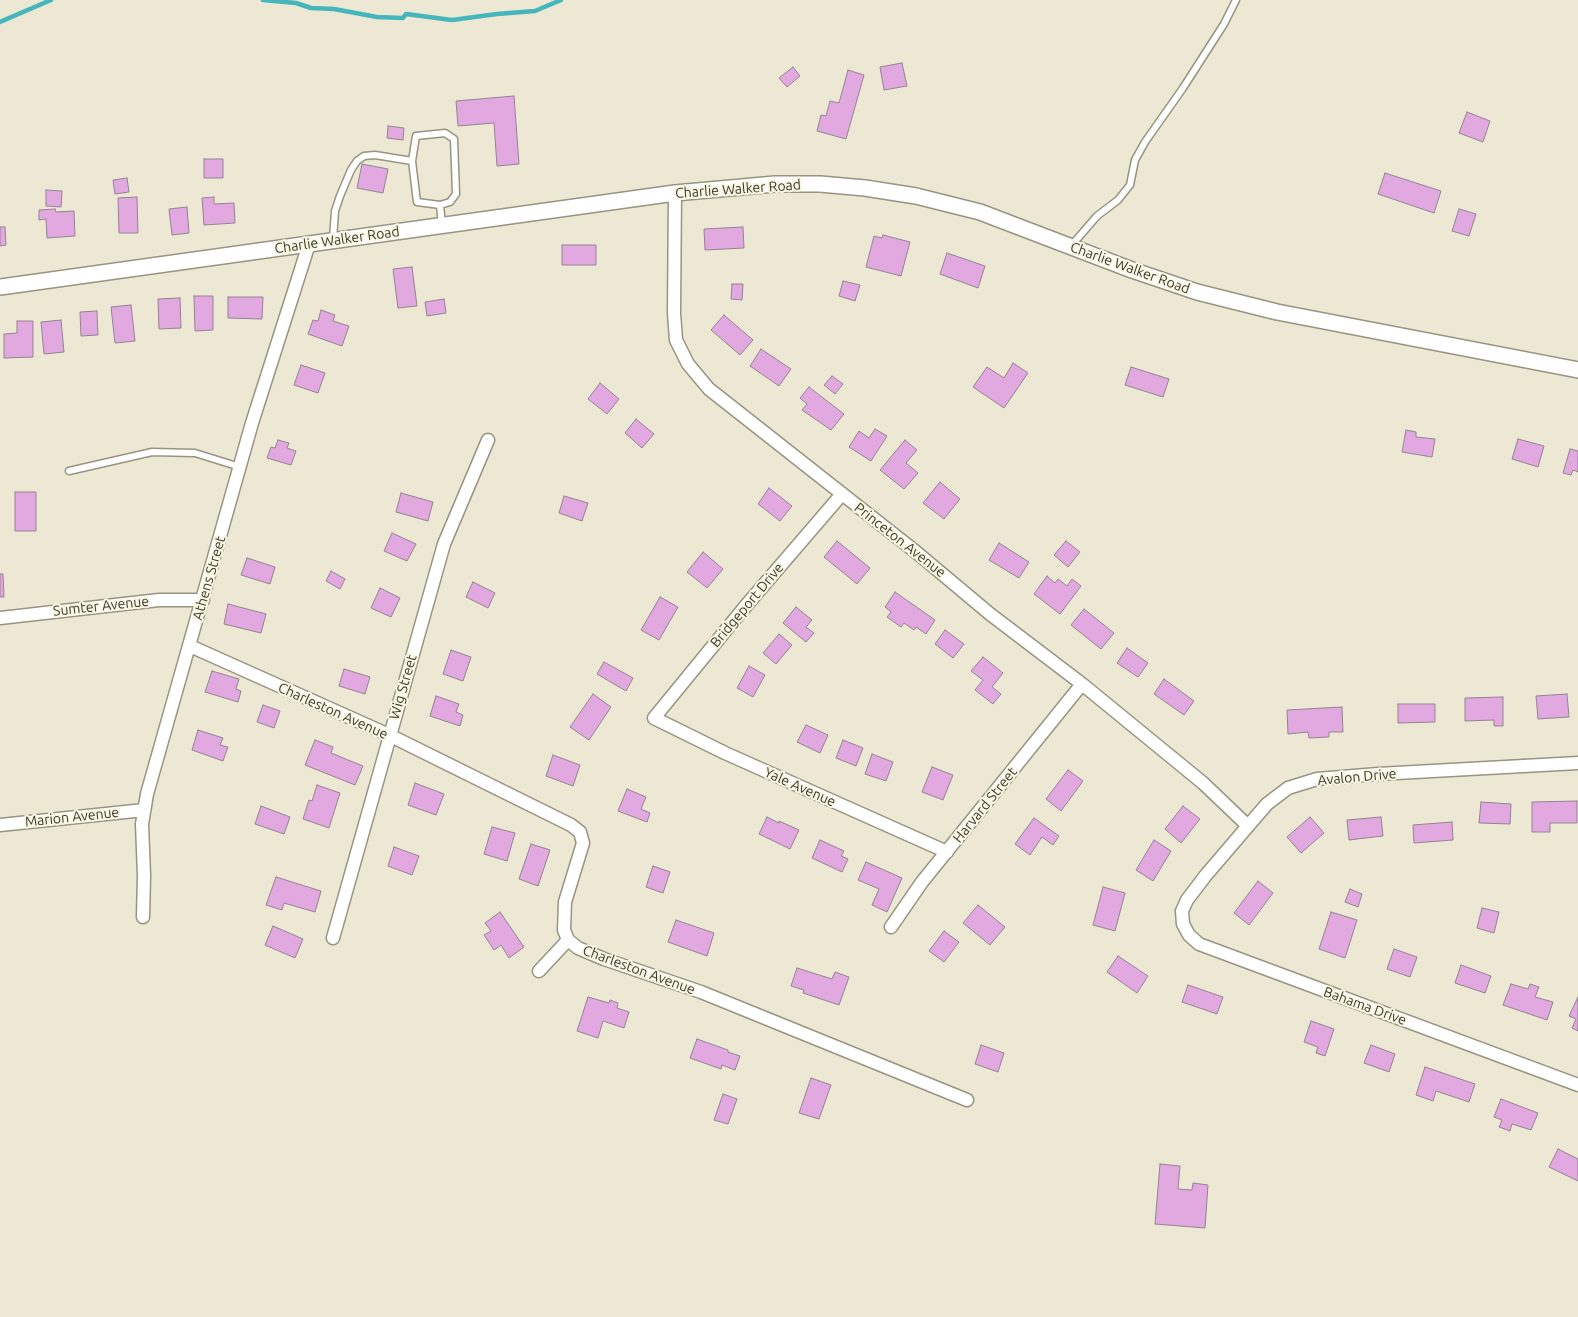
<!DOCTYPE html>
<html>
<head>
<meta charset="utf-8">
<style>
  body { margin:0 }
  canvas { display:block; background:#ece8d4 }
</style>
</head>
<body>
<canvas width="1578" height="1317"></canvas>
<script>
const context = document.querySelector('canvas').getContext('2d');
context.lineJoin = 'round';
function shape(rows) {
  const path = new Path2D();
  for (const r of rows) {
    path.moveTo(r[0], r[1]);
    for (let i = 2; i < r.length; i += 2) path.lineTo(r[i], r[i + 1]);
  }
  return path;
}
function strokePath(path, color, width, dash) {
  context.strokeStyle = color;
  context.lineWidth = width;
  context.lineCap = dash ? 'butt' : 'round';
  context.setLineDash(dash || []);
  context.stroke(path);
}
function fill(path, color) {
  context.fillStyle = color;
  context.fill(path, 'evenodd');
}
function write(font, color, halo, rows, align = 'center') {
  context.font = font + ' Ubuntu,sans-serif';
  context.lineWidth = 4;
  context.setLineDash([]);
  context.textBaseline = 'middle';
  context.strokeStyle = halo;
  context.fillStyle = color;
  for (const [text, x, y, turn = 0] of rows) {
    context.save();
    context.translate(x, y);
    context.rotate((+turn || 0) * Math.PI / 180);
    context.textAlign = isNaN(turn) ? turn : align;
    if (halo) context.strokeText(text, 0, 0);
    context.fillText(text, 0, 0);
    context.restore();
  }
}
const stream = shape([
  [263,0,296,3,311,8,334,9,377,17,403,18,406,14,452,20,497,14,535,11,561,0],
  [0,22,51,0]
]);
const building = shape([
  [902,63,907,86,884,90,880,67,902,63],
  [793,67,800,76,787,87,779,78,793,67],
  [848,70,864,75,846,139,817,131,821,115,826,116,830,101,839,103,848,70],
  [514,96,519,164,497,166,494,123,458,126,456,101,514,96],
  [1467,112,1490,121,1483,142,1459,133,1467,112],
  [388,126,404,128,403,140,387,138,388,126],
  [204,159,223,159,223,178,204,178,204,159],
  [362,164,388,169,383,193,357,188,362,164],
  [1385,173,1441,191,1434,213,1378,194,1385,173],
  [127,178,129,192,115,194,113,180,127,178],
  [46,190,62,191,61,207,46,206,46,190],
  [137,197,138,233,119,233,118,198,137,197],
  [214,197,214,204,234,203,235,223,204,225,202,198,214,197],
  [187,207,189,233,172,235,169,209,187,207],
  [55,209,56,212,74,211,75,236,47,238,46,219,39,220,39,210,55,209],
  [1459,209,1476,214,1469,236,1452,231,1459,209],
  [0,227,5,227,6,245,0,246,0,227],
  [743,227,744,248,705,250,704,229,743,227],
  [883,235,910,242,901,276,866,267,874,236,882,238,883,235],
  [562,245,596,245,596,265,562,265,562,245],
  [947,253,985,266,978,288,940,274,947,253],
  [412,267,417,306,398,308,393,269,412,267],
  [843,281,860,285,855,301,839,296,843,281],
  [732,284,743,284,742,300,731,299,732,284],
  [194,296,213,296,213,330,195,331,194,296],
  [228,297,263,297,262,319,228,318,228,297],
  [180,298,181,328,159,329,158,299,180,298],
  [444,299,446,313,427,316,425,302,444,299],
  [131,305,135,341,115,343,111,307,131,305],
  [321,310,335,315,333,321,349,326,342,346,308,334,313,320,318,321,321,310],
  [97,311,98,335,81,336,80,312,97,311],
  [724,315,753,340,740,355,711,330,724,315],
  [61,320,64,352,44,354,41,322,61,320],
  [17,321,33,321,33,357,4,358,4,334,17,333,17,321],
  [761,349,791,369,779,386,750,366,761,349],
  [1013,363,1028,373,1004,408,973,387,987,367,1004,378,1013,363],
  [301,365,325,373,318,393,294,385,301,365],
  [1131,367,1169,379,1163,397,1125,385,1131,367],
  [832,376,843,384,835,394,824,385,832,376],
  [600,383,619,399,607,414,588,399,600,383],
  [809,387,844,414,831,430,802,410,807,404,800,398,809,387],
  [636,419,654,434,642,448,625,433,636,419],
  [875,429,887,436,871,461,849,447,859,431,869,438,875,429],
  [1406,430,1416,432,1416,437,1435,439,1432,457,1402,452,1406,430],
  [1518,439,1544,446,1538,467,1512,459,1518,439],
  [278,440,289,443,287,448,296,451,291,465,267,458,271,447,275,448,278,440],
  [905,440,917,450,906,463,918,473,904,489,880,470,905,440],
  [1570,449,1578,451,1578,472,1573,470,1571,475,1563,473,1570,449],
  [940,482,960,499,944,519,923,503,940,482],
  [769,488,792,506,780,521,758,504,769,488],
  [15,492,36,492,36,531,15,531,15,492],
  [401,493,433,502,428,521,396,512,401,493],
  [564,496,588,503,582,521,559,513,564,496],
  [392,533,416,544,407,561,384,551,392,533],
  [837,541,870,568,857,584,824,557,837,541],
  [1066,541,1080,552,1068,567,1054,555,1066,541],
  [999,543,1029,562,1019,578,989,560,999,543],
  [703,552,723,569,707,588,687,572,703,552],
  [247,558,275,567,270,584,241,575,247,558],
  [331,571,345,579,340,589,326,581,331,571],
  [0,574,3,574,4,597,0,597,0,574],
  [1047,576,1055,583,1058,579,1067,586,1072,579,1081,586,1060,614,1034,594,1047,576],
  [473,582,495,593,488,608,466,597,473,582],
  [380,588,400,598,391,617,371,608,380,588],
  [895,592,935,620,926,634,916,627,914,630,904,623,901,627,887,617,891,612,885,607,895,592],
  [660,597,678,607,659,640,641,630,660,597],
  [228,604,266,614,261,633,224,624,228,604],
  [796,607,812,620,806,627,814,633,806,642,783,623,796,607],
  [1084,609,1114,633,1101,649,1071,625,1084,609],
  [945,630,964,644,953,658,935,644,945,630],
  [779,634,792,645,776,664,763,653,779,634],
  [1127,648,1148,663,1138,677,1117,663,1127,648],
  [451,650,471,657,463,681,443,674,451,650],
  [983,657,1003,673,992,687,1001,694,993,704,975,690,983,680,971,671,983,657],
  [604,662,633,678,626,691,597,674,604,662],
  [749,666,765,675,753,697,737,688,749,666],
  [344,669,370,677,365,694,339,686,344,669],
  [212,671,239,679,236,689,241,691,238,702,205,692,212,671],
  [1164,679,1194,701,1184,715,1154,694,1164,679],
  [593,694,611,707,589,740,570,727,593,694],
  [1567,694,1569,717,1538,719,1536,696,1567,694],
  [436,696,459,704,456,712,463,715,460,726,430,716,436,696],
  [1503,697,1503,726,1494,726,1494,720,1465,721,1465,698,1503,697],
  [1398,704,1435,704,1435,722,1398,723,1398,704],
  [263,705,280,711,274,728,257,722,263,705],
  [1342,707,1343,732,1329,732,1329,737,1309,738,1308,732,1288,734,1287,710,1342,707],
  [806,725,828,735,820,753,797,742,806,725],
  [198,730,223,738,220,745,228,747,223,761,192,750,198,730],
  [315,740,333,747,331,753,363,766,355,785,305,765,315,740],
  [843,740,863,748,856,766,836,758,843,740],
  [872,754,893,762,886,781,865,774,872,754],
  [553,755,580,765,573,786,546,776,553,755],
  [932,767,953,775,943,800,922,792,932,767],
  [1068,770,1083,781,1061,811,1046,799,1068,770],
  [415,783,444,794,436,815,408,805,415,783],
  [317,785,340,793,329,828,303,819,309,800,312,801,317,785],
  [627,789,646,797,641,809,650,813,647,822,618,811,627,789],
  [1577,801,1577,823,1550,823,1550,832,1532,832,1532,802,1577,801],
  [1481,802,1511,804,1510,824,1479,823,1481,802],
  [261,806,290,817,284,834,255,824,261,806],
  [1183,806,1200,819,1181,843,1165,829,1183,806],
  [767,817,779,823,779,821,799,830,790,849,759,834,767,817],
  [1310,817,1324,833,1301,853,1287,837,1310,817],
  [1381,817,1383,836,1349,840,1347,820,1381,817],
  [1034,818,1059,836,1053,845,1042,837,1030,855,1015,844,1034,818],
  [1452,822,1453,840,1414,843,1413,825,1452,822],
  [492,827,515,833,507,861,484,854,492,827],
  [820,840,844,851,841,856,848,859,842,872,812,858,820,840],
  [1154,840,1171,851,1153,881,1136,870,1154,840],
  [531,844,550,850,538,886,519,879,531,844],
  [394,847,419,856,412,875,388,866,394,847],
  [866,862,902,878,887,912,872,905,879,889,858,880,866,862],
  [653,866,670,872,663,893,646,887,653,866],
  [276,877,321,891,315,912,284,903,282,910,266,905,276,877],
  [1258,881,1273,893,1249,925,1234,913,1258,881],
  [1103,887,1125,893,1115,931,1093,925,1103,887],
  [1350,889,1362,894,1358,907,1345,902,1350,889],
  [978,905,1005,927,990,945,963,923,978,905],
  [1482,908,1499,912,1494,933,1477,928,1482,908],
  [500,912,524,947,509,958,501,945,494,950,484,935,491,931,485,923,500,912],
  [1331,912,1357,920,1345,958,1319,949,1331,912],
  [676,920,714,933,707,956,668,942,676,920],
  [273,926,303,939,295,958,265,945,273,926],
  [944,931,959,942,944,962,929,951,944,931],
  [1394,949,1417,957,1410,977,1387,969,1394,949],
  [1118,956,1148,976,1137,993,1107,972,1118,956],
  [1461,965,1491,976,1485,993,1455,983,1461,965],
  [797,968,832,979,835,972,849,977,839,1005,803,993,804,990,791,986,797,968],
  [1511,984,1528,989,1530,984,1539,987,1535,997,1553,1002,1547,1020,1503,1005,1511,984],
  [1188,985,1223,997,1217,1014,1182,1002,1188,985],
  [588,997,609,1003,610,1000,618,1003,617,1008,629,1012,624,1028,603,1021,598,1038,577,1031,588,997],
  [1578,997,1578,1031,1572,1028,1576,1019,1569,1016,1578,997],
  [1311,1021,1334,1029,1325,1056,1316,1053,1318,1047,1304,1042,1311,1021],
  [697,1039,728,1050,728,1052,740,1056,735,1070,722,1065,721,1069,690,1058,697,1039],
  [981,1045,1004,1053,998,1072,975,1064,981,1045],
  [1371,1045,1395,1054,1389,1072,1364,1063,1371,1045],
  [1425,1067,1475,1084,1469,1102,1436,1091,1433,1101,1416,1095,1425,1067],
  [811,1078,831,1085,819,1119,799,1113,811,1078],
  [723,1094,737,1099,728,1124,714,1120,723,1094],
  [1501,1099,1538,1113,1531,1130,1512,1124,1510,1131,1499,1127,1502,1120,1494,1117,1501,1099],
  [1558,1149,1578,1159,1578,1181,1549,1167,1558,1149],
  [1160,1164,1180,1166,1178,1189,1192,1190,1193,1183,1208,1185,1205,1228,1155,1224,1160,1164]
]);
const service = shape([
  [440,205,417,202,412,161,416,136,445,133,454,139,456,194,450,202,440,205,442,225],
  [333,240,335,211,340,196,351,170,357,161,364,156,375,155,412,161],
  [1071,246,1097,216,1118,200,1130,185,1135,160,1145,142,1183,88,1224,24,1236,0],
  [69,471,152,452,195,453,240,467]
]);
const minor = shape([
  [675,193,674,313,676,340,688,364,709,389,916,552,990,614,1082,684,1203,783,1248,826],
  [842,494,744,608,654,718,725,753,947,852],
  [0,618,159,600,203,600],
  [190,646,389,735,571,825,580,832,583,843,565,902,564,930,568,940,578,948,604,959,701,992,967,1100],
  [1578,763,1378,774,1317,779,1288,788,1267,804,1248,826,1206,875,1187,900,1182,911,1183,924,1189,935,1199,944,1578,1085],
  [0,825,144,810],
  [143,917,144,876,142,824,147,794,252,423,309,244],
  [891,927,922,882,1082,684],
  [333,938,444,544,488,440],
  [539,971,568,940]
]);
const tertiary = shape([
  [0,287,675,193,775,184,820,184,865,188,916,196,980,212,1132,270,1197,292,1277,312,1578,370]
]);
const streetNames = [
  ["Charlie Walker Road",738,189,-4],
  ["Charlie Walker Road",337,240,-8],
  ["Charlie Walker Road",1130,268,20],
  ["Princeton Avenue",900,540,38],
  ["Athens Street",209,578,-74],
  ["Bridgeport Drive",747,605,-50],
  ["Sumter Avenue",101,606,-6],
  ["Wig Street",403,687,-74],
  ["Charleston Avenue",333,711,24],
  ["Avalon Drive",1357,777,-5],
  ["Yale Avenue",800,787,24],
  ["Harvard Street",985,805,-51],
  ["Marion Avenue",72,817,-6],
  ["Charleston Avenue",639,970,20],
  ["Bahama Drive",1365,1006,20]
];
strokePath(stream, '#45b6bc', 4.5);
fill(building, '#e2a8e0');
strokePath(building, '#938492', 1);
strokePath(service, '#979481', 9);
strokePath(minor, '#979481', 15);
strokePath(tertiary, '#979481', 18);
strokePath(service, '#fff', 6);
strokePath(minor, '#fff', 12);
strokePath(tertiary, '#fff', 15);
write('14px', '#3a3931', '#f9f6e1', streetNames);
</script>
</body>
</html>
